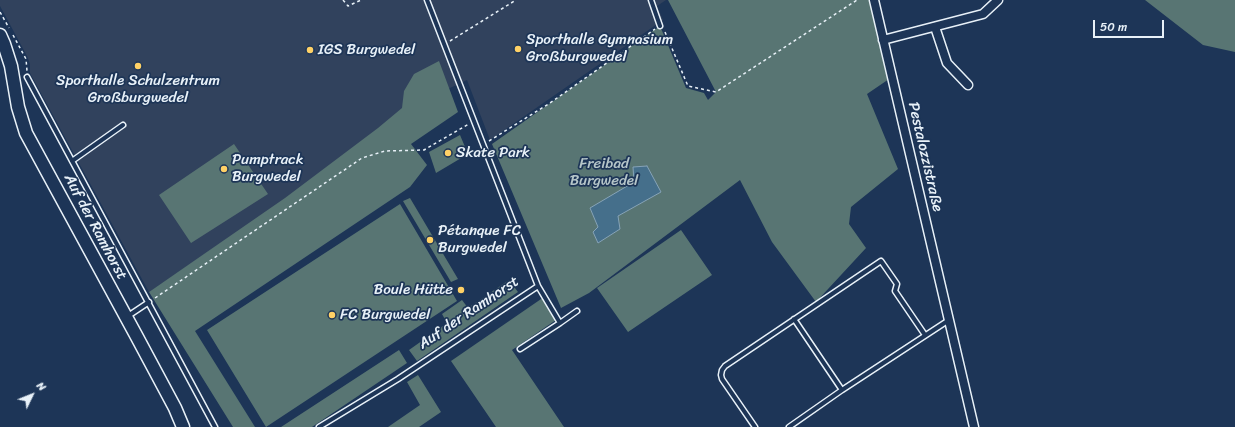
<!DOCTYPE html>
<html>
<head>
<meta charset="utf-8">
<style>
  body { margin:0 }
  #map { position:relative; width:1235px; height:427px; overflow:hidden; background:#1d3557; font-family:Sriracha,sans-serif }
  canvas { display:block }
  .north { position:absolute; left:12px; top:375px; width:40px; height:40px; -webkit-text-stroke:3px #1d3557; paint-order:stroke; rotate:47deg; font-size:11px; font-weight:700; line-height:16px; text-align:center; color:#e8f1f8 }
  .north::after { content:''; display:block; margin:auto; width:14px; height:18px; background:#e8f1f8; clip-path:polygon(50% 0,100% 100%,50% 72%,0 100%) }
  .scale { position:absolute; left:1093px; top:20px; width:71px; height:18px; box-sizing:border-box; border:2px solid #e8f1f8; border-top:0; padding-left:5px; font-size:12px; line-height:14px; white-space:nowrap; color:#e8f1f8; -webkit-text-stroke:3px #1d3557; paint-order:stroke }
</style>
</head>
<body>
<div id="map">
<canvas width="1235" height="427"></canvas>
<div class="north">N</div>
<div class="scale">50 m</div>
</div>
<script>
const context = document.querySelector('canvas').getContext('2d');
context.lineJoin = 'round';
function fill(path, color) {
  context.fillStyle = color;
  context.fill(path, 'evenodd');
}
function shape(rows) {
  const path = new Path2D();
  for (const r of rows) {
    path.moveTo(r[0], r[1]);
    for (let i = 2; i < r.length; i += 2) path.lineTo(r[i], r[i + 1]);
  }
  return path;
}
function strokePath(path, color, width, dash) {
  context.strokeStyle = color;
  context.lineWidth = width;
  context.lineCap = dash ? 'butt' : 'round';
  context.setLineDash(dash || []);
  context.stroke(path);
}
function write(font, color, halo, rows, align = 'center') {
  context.font = font + ' Sriracha,sans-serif';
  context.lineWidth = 3.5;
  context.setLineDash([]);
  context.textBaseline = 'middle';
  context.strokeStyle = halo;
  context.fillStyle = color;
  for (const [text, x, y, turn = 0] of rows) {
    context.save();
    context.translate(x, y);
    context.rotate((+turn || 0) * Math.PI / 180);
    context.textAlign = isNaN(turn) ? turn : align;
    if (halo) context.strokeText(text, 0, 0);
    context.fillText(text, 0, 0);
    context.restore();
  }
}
const built = shape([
  [0,0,666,0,657,6,663,20,490,140,467,80,450,88,149,292,30,73,30,64,27,56,0,6]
]);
const green = shape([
  [668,0,874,0,892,77,867,94,898,169,851,207,849,224,866,248,816,302,772,242,740,180,589,293,561,308,492,144,660,26,686,88,704,93,708,100,716,92],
  [1145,0,1235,0,1235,52,1203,45],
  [439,61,458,112,411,144,427,165,410,187,195,331,255,427,233,427,149,292,285,198,378,128,402,108,404,91,414,74],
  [460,135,468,154,436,173,429,152],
  [234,144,268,194,191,243,159,195],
  [410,198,458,279,451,282,403,201],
  [400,204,457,301,266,427,207,330],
  [681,230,712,275,628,332,597,288],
  [509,280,518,292,417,361,409,350,447,323,442,314,462,300,468,308],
  [544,297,556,320,512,350,564,427,496,427,451,361],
  [399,350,407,363,312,427,281,427],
  [418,375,441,412,419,427,388,427,420,405,407,382]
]);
const water = shape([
  [647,166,661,192,618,216,620,229,598,243,593,232,598,227,590,208,634,182,633,167,647,166]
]);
const path = shape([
  [343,0,348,6,361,0],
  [0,12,9,28],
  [665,32,688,86,716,92,857,0],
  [13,35,26,59,27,71],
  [450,41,516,0],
  [489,141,550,103,655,29],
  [155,298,362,158,385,151,424,150,469,124]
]);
const lane = shape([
  [651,0,660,26],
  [27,77,215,427],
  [72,161,123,125],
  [128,316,149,302],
  [794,319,842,390],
  [560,323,577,311],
  [520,349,560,323,538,286],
  [319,427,398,379,538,286,427,0],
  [755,427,722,379,721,375,722,370,725,366,881,261,897,284,895,291,925,335],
  [789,427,842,390,949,320]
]);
const street = shape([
  [874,0,974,427],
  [935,27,947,63,968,85],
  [883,40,983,14,998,0]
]);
const secondary = shape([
  [0,35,4,44,11,66,18,107,26,133,137,337,175,408,183,427]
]);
const markers = [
  [518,49,4,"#ffd166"],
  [310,50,4,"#ffd166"],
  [138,66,4,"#ffd166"],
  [448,153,4,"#ffd166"],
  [224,169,4,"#ffd166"],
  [430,240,4,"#ffd166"],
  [461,290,4,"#ffd166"],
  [332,315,4,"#ffd166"]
];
const poiNames = [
  ["Sporthalle Gymnasium",526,40],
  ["Großburgwedel",526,57],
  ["IGS Burgwedel",318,50],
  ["Sporthalle Schulzentrum",138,81,"center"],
  ["Großburgwedel",138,98,"center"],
  ["Skate Park",456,153],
  ["Pumptrack",232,160],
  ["Burgwedel",232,177],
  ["Pétanque FC",438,231],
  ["Burgwedel",438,248],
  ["Boule Hütte",453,290,"right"],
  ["FC Burgwedel",340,315]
];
const streetNames = [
  ["Pestalozzistraße",925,157,77],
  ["Auf der Ramhorst",95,227,62],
  ["Auf der Ramhorst",469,313,-34]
];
const parkNames = [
  ["Freibad",604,164],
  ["Burgwedel",604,181]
];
fill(built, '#31425d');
fill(green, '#587573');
fill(water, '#456f8b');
strokePath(water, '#86a3b7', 1);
strokePath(lane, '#e8f1f8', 7);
strokePath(street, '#e8f1f8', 11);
strokePath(secondary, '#e8f1f8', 15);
strokePath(path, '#e8f1f8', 1.5, [3, 3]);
strokePath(lane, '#1d3557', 4);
strokePath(street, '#1d3557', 8);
strokePath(secondary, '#1d3557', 12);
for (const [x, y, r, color] of markers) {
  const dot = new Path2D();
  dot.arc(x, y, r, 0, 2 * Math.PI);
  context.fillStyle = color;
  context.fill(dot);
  strokePath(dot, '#1d3557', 1.5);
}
write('15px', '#e8f1f8', '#1d3557', poiNames, 'left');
write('15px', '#e8f1f8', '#1d3557', streetNames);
write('15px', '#b6c6c9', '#1d3557', parkNames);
</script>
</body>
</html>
